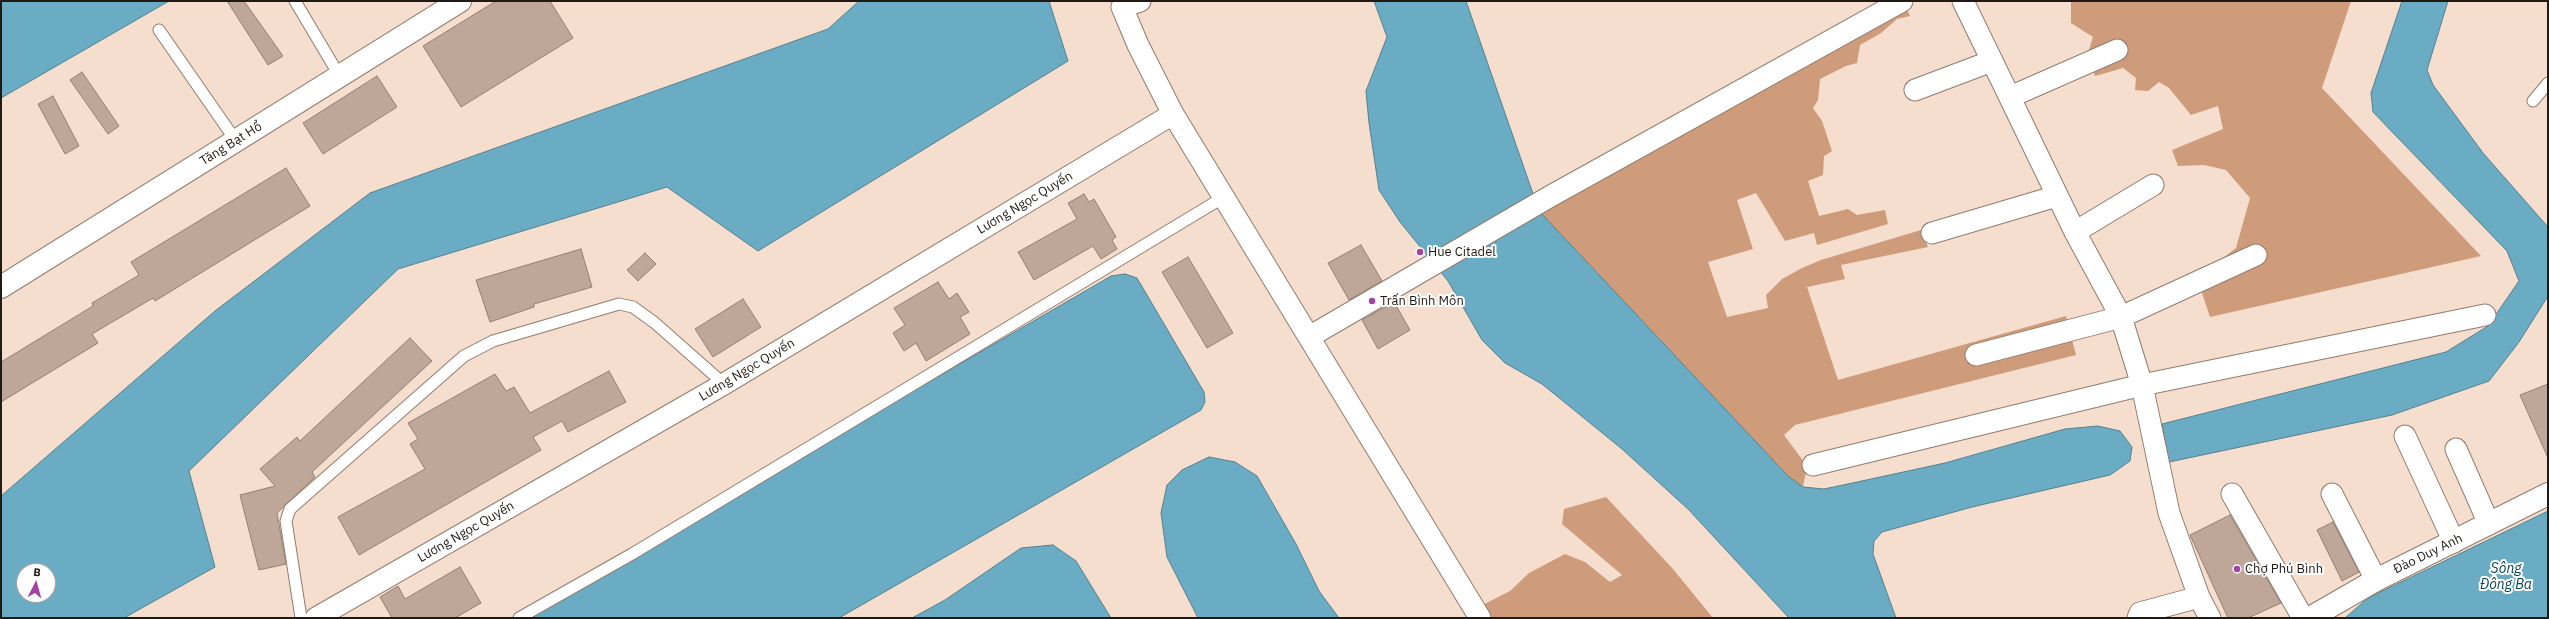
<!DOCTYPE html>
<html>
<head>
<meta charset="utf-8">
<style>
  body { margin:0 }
  #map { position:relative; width:2549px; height:619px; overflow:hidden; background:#f6dece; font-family:"IBM Plex Sans",sans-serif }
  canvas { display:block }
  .frame { position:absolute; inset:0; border:2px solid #211913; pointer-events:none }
  .north { position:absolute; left:16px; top:563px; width:40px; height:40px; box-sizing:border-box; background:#fff; border:1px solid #a6a3a1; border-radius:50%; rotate:6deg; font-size:11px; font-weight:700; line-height:16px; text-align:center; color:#211913 }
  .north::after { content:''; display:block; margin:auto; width:14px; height:18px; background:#a441a6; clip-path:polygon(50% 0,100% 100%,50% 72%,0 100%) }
</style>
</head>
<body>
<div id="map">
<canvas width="2549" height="619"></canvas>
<div class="frame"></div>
<div class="north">B</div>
</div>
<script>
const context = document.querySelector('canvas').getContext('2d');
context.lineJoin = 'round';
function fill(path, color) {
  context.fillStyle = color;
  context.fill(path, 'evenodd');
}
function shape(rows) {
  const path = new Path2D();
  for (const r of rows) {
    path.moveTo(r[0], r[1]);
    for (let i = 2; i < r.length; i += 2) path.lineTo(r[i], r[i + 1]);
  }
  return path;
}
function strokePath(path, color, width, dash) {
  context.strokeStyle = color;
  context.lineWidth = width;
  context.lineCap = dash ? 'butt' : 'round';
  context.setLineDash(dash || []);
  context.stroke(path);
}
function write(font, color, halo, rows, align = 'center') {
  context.font = font + ' "IBM Plex Sans",sans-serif';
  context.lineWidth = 4;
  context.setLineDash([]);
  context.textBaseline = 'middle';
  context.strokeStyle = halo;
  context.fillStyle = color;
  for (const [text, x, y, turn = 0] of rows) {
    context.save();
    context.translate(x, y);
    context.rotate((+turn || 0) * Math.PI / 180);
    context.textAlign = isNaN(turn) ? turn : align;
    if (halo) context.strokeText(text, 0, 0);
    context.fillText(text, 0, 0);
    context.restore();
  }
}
const forest = shape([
  [2071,1,2351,1,2322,88,2481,256,2210,317,2197,278,2236,248,2250,198,2226,170,2204,165,2178,166,2172,150,2223,129,2218,106,2191,115,2169,88,2159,82,2148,91,2135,90,2136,78,2123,68,2095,76,2087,56,2093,37,2071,23],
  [1904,3,1910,16,1897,19,1881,33,1860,45,1857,63,1846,66,1820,79,1818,100,1813,108,1822,121,1832,151,1824,156,1823,175,1808,181,1819,216,1848,209,1857,215,1885,210,1888,224,1817,245,1814,233,1785,241,1756,193,1737,200,1753,249,1708,262,1727,317,1768,308,1766,295,1782,279,1802,268,1821,260,1921,230,1928,247,1841,265,1845,279,1807,287,1838,380,2066,316,2076,355,1795,425,1784,435,1807,466,1803,487,1788,476,1539,211],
  [1606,497,1673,569,1713,618,1476,618,1473,610,1510,591,1529,573,1565,554,1585,562,1610,582,1622,575,1562,524,1564,509]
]);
const water = shape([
  [1,1,169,1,1,98,1,1],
  [859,1,1049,1,1068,61,758,251,667,187,398,269,189,471,215,567,124,618,1,618,1,496,215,311,370,193,828,29,859,1],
  [24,571,48,571,48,595,24,595,24,571],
  [1374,1,1466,1,1539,211,1788,476,1803,487,1824,489,1848,484,1945,463,2065,429,2098,426,2120,431,2132,447,2130,461,2110,475,1972,507,1882,532,1874,541,1873,554,1896,618,1789,618,1688,509,1622,449,1542,384,1505,363,1482,340,1448,281,1400,222,1379,190,1369,123,1366,91,1387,37,1374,1],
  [2402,1,2448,1,2427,70,2433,85,2483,153,2548,227,2548,296,2519,342,2489,381,2392,415,2169,462,2162,424,2446,352,2488,326,2519,281,2507,251,2373,112,2371,93,2402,1],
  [1125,274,1137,278,1204,392,1205,402,1201,410,839,618,523,618,1111,276,1125,274],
  [1209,457,1235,462,1257,476,1296,544,1319,591,1339,618,1198,618,1167,557,1161,513,1167,485,1182,470,1209,457],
  [2548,511,2548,618,2345,618,2368,598,2548,511],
  [1053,545,1076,561,1111,618,912,618,945,600,1021,548,1053,545]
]);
const building = shape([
  [227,1,244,1,283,56,268,65,227,1],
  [496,1,550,1,573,38,461,107,423,46,496,1],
  [82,72,119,126,108,134,70,80,82,72],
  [377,76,397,107,323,154,303,123,377,76],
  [53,96,79,146,65,154,38,104,53,96],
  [286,168,310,206,155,301,153,298,92,334,98,343,1,402,1,362,93,306,92,303,139,275,131,262,286,168],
  [1084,194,1089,202,1094,199,1116,237,1112,240,1117,249,1101,259,1093,246,1034,280,1018,252,1077,219,1068,203,1084,194],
  [1361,245,1382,281,1349,300,1328,263,1361,245],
  [581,249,592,287,534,304,534,307,490,322,476,280,581,249],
  [645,253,656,264,638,281,627,270,645,253],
  [1188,257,1233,333,1207,348,1162,272,1188,257],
  [938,282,949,299,957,293,969,312,960,317,970,334,926,361,916,343,904,351,893,333,905,325,894,308,938,282],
  [743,299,761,327,713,357,695,329,743,299],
  [1394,302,1410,330,1378,349,1362,320,1394,302],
  [410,338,432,361,312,472,315,477,277,513,286,564,259,570,240,495,275,486,260,469,297,437,300,441,410,338],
  [609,371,626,402,568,432,562,421,533,437,541,450,359,555,338,517,425,469,410,444,418,439,408,423,495,374,506,391,514,387,530,413,609,371],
  [2548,384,2548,458,2520,395,2548,384],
  [2230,515,2281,603,2248,618,2228,618,2190,535,2230,515],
  [2333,522,2359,572,2342,581,2317,530,2333,522],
  [460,567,481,603,455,618,392,618,380,597,398,586,405,599,460,567]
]);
const lane = shape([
  [295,1,339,75],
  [159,30,236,141],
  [2533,101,2548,83],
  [301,618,286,521,290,509,464,356,493,341,619,304,633,307,655,323,724,384],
  [519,618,632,554,1224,197]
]);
const street = shape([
  [1140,1,1122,7,1138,45,1173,114,1480,618],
  [1963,1,2075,232,2121,317,2142,385,2169,513,2199,597,2210,618],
  [1915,90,1992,61],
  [2010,97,2117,50],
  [2075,232,2153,185],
  [1932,233,2057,196],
  [1309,337,1549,197,1902,1],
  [1976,355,2121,317,2256,255],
  [2405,436,2454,542],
  [2456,449,2489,524],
  [1813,465,2142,385,2485,315],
  [2232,494,2303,618],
  [2332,494,2376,580],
  [316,618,724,384,1173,114],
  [2138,618,2140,613,2199,597]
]);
const secondary = shape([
  [1,287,460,1],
  [2310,618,2376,580,2548,494]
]);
const markers = [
  [1420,252,4,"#a441a6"],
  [1372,301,4,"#a441a6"],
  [2237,569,4,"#a441a6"]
];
const streetNames = [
  ["Tăng Bạt Hổ",231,144,-32],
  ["Lương Ngọc Quyến",1025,203,-31],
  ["Lương Ngọc Quyến",747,370,-31],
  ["Lương Ngọc Quyến",466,532,-30],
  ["Đào Duy Anh",2428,554,-26]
];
const poiNames = [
  ["Hue Citadel",1428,252],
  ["Trấn Bình Môn",1380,301],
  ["Chợ Phú Bình",2245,569]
];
const waterNames = [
  ["Sông",2506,569],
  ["Đông Ba",2506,585]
];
fill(forest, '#ce9c7b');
fill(water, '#6aacc4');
strokePath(water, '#54808f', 1);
fill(building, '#bea799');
strokePath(building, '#957f71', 1);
strokePath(lane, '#917c6e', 13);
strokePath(street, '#917c6e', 23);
strokePath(secondary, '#917c6e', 24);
strokePath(lane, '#fff', 11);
strokePath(street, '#fff', 21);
strokePath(secondary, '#fff', 22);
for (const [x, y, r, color] of markers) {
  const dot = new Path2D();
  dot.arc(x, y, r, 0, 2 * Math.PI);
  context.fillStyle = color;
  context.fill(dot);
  strokePath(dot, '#fff', 1.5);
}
write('13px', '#211913', '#fff', streetNames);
write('13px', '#211913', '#fff', poiNames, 'left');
write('italic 14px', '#094456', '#fff', waterNames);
</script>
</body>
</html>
